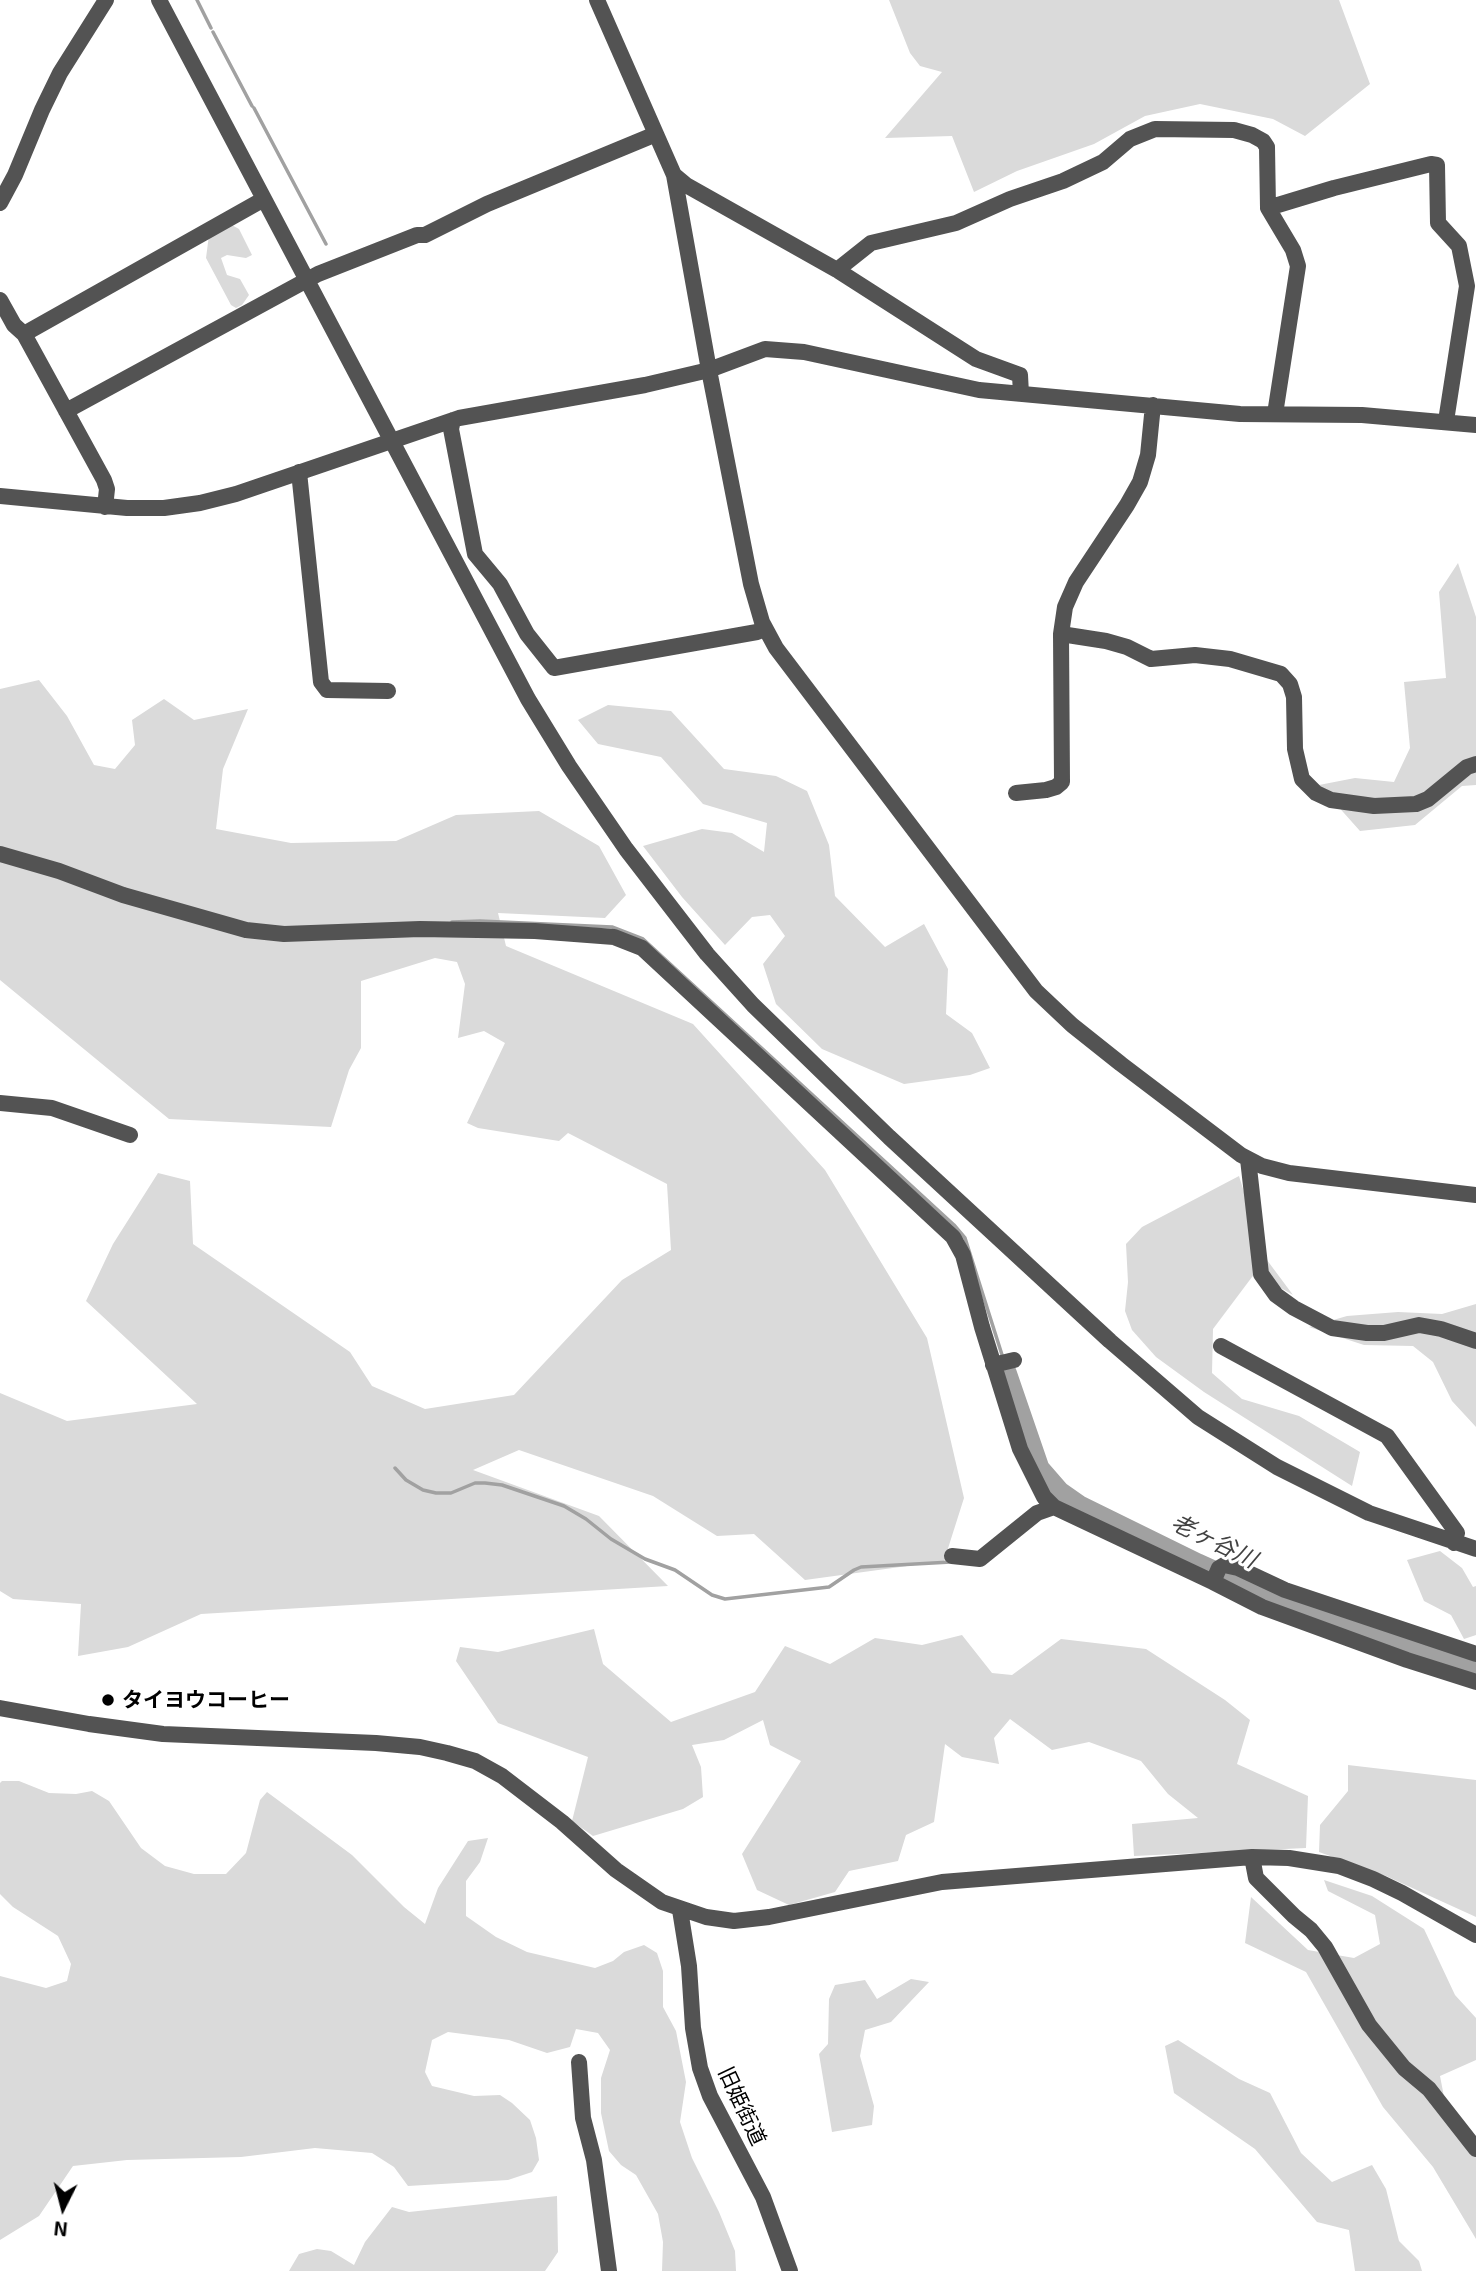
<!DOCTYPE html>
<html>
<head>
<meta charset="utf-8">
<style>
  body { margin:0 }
  #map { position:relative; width:1476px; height:2271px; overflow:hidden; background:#fff; font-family:"Exo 2",sans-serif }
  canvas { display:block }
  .north { position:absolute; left:28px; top:2173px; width:70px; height:70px; -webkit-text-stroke:5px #fff; paint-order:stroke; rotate:186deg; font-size:19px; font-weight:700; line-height:28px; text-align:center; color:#000 }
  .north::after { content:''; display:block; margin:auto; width:24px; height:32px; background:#000; clip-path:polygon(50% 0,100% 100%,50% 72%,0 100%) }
</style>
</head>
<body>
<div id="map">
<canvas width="1476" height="2271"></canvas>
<div class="north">N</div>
</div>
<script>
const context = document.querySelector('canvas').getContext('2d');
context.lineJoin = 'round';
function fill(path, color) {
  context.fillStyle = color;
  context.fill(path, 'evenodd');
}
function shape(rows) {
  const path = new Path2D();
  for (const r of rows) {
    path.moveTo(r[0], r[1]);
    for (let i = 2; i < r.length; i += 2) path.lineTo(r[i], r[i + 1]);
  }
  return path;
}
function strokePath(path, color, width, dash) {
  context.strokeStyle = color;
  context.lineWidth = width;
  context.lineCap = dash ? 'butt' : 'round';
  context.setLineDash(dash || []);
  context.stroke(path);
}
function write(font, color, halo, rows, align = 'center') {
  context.font = font + ' "Exo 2","Noto Sans JP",sans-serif';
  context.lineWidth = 6;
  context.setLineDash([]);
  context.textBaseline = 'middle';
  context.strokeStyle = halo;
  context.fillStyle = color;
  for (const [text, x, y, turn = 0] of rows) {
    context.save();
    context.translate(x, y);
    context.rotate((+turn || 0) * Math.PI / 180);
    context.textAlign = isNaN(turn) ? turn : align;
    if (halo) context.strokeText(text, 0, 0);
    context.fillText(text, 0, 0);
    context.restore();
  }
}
const green = shape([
  [889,0,1339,0,1370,84,1305,136,1273,119,1200,104,1145,116,1094,144,1017,171,974,192,952,136,885,138,942,72,920,66,910,53],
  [230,224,239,229,252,255,246,258,227,255,221,258,227,275,240,279,249,295,242,305,236,308,231,305,206,258,209,235],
  [1458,563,1476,617,1476,785,1462,786,1415,825,1360,831,1319,785,1355,778,1394,782,1410,748,1404,682,1446,678,1439,592],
  [39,680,67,716,94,765,115,769,135,745,132,720,164,699,194,720,248,709,223,769,216,829,291,843,396,841,456,815,539,811,599,846,626,895,605,918,498,913,506,946,693,1024,825,1170,927,1338,964,1498,944,1561,805,1580,754,1534,717,1536,653,1496,519,1450,473,1470,599,1516,668,1586,201,1614,128,1647,78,1656,81,1604,13,1599,0,1591,0,1393,67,1421,197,1404,86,1301,113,1244,158,1173,190,1181,193,1244,350,1352,372,1386,425,1409,514,1395,622,1280,671,1250,667,1184,568,1133,559,1141,478,1128,467,1123,505,1043,484,1031,458,1038,465,984,457,962,435,958,361,981,361,1048,349,1070,331,1127,169,1119,0,980,0,689],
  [608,705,671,711,724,769,776,776,807,791,829,845,835,896,885,947,924,924,948,969,946,1014,972,1033,990,1068,970,1075,904,1084,822,1049,776,1004,763,964,785,936,770,915,752,917,725,945,682,897,643,846,702,829,732,833,764,852,767,823,703,804,661,757,598,744,578,720],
  [1239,1176,1264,1256,1293,1295,1255,1273,1213,1329,1212,1373,1242,1399,1299,1416,1360,1452,1352,1486,1204,1392,1156,1357,1132,1330,1125,1311,1128,1282,1126,1244,1142,1227],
  [1476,1304,1476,1427,1452,1401,1433,1362,1413,1346,1364,1345,1309,1327,1347,1316,1398,1312,1442,1314],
  [1440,1551,1462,1568,1473,1587,1476,1586,1476,1635,1464,1639,1451,1615,1424,1601,1407,1560],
  [594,1629,603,1664,671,1722,755,1692,785,1646,830,1664,875,1638,922,1645,962,1635,992,1673,1012,1675,1061,1639,1146,1649,1225,1700,1250,1720,1237,1764,1308,1796,1306,1848,1134,1856,1132,1824,1198,1818,1168,1794,1141,1761,1089,1742,1052,1750,1010,1719,994,1738,999,1764,962,1757,945,1744,934,1822,906,1835,898,1861,849,1871,835,1892,789,1905,757,1890,742,1854,801,1761,770,1745,763,1720,724,1740,692,1745,701,1767,703,1797,683,1809,593,1836,572,1821,588,1757,498,1723,456,1661,460,1647,498,1652],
  [1348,1765,1476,1780,1476,1917,1386,1876,1319,1852,1320,1825,1348,1791],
  [2,1781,19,1781,49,1793,76,1794,92,1791,109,1801,141,1848,165,1866,194,1874,226,1874,246,1853,260,1800,267,1792,352,1855,404,1907,425,1924,438,1888,468,1841,488,1838,480,1862,466,1881,466,1916,496,1937,527,1952,595,1968,613,1961,624,1952,644,1945,657,1953,663,1971,663,2007,676,2031,686,2082,680,2122,692,2158,719,2212,735,2251,736,2271,662,2271,663,2242,658,2214,636,2175,621,2165,609,2151,601,2113,601,2078,610,2050,598,2033,576,2029,570,2047,547,2053,509,2040,448,2032,432,2040,425,2072,432,2086,474,2096,500,2095,512,2103,530,2120,536,2138,539,2160,532,2172,508,2180,408,2186,394,2167,372,2153,315,2148,241,2157,127,2160,73,2166,39,2216,0,2240,0,1976,46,1988,67,1981,71,1964,58,1936,13,1907,0,1894,0,1783],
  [1324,1880,1372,1896,1424,1929,1455,1995,1476,2018,1476,2060,1440,2076,1446,2107,1476,2151,1476,2239,1433,2167,1383,2107,1306,1972,1245,1943,1251,1897,1308,1950,1354,1958,1380,1944,1375,1915,1328,1891],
  [911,1979,929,1982,891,2022,865,2030,860,2056,874,2106,872,2125,832,2132,819,2054,828,2044,829,1999,835,1985,865,1980,877,1999],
  [1178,2040,1239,2079,1270,2093,1301,2153,1332,2182,1372,2165,1386,2189,1399,2241,1419,2261,1422,2271,1355,2271,1349,2230,1317,2222,1255,2149,1174,2093,1165,2046],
  [557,2196,558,2252,545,2271,289,2271,299,2254,317,2249,331,2251,354,2265,365,2242,392,2207,409,2212]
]);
const stream = shape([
  [197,0,211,28],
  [213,32,252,106],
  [254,108,326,244],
  [452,922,480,921,612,927,643,939,954,1225,965,1238,1003,1358],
  [395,1468,406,1480,423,1490,436,1493,451,1493,475,1483,485,1483,502,1485,564,1506,586,1519,611,1539,645,1559,675,1570,712,1595,725,1599,829,1587,854,1570,861,1567,951,1562],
  [1052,1496,1060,1491]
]);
const river = shape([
  [1007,1372,1040,1468,1060,1491,1080,1505,1198,1563,1273,1597,1392,1639,1476,1666]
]);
const minor = shape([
  [159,0,528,699,569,766,626,849,707,954,753,1005,889,1137,1110,1341,1198,1417,1277,1467,1369,1513,1476,1549],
  [597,0,674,175,709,370,751,584,762,622,776,648,1036,991,1072,1025,1121,1064,1241,1155,1262,1166,1289,1173,1476,1195],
  [674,175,686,185,837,270,976,359,1020,375,1021,394],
  [0,203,15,175,42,110,60,73,106,0],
  [1268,208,1334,188,1431,164,1437,165,1438,223,1459,246,1467,286,1446,421],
  [837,270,871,243,956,223,1010,199,1063,181,1103,162,1130,139,1155,129,1234,130,1252,135,1263,141,1267,147,1268,208,1293,250,1298,266,1275,414],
  [0,300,14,325,24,334,104,480,107,489,105,507],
  [24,334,264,199],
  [66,411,318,274,417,235,425,235,487,204,656,134],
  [453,420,451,429,475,554,500,584,527,634,554,668,757,632,765,629],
  [299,472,321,682,327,690,388,691],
  [0,496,127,508,164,508,200,503,236,494,459,418,645,385,709,370,765,349,804,352,979,390,1240,414,1362,415,1476,425],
  [1061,634,1106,641,1127,647,1151,659,1195,655,1230,659,1281,674,1290,684,1294,697,1295,749,1302,779,1316,793,1331,800,1374,806,1416,804,1428,799,1467,767,1476,764],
  [1016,793,1046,790,1056,787,1062,782,1061,634,1065,607,1076,582,1127,505,1140,482,1148,455,1153,405],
  [0,854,59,871,123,895,246,930,284,934,420,929,535,931,614,937,642,948,953,1237,963,1255,982,1327,1020,1449,1044,1497,1054,1507,1213,1582,1262,1607,1407,1660,1476,1682],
  [0,1103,52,1108,130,1135],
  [1248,1159,1261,1274,1276,1295,1294,1308,1332,1328,1367,1333,1384,1333,1419,1325,1441,1329,1476,1341],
  [1221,1346,1387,1436,1457,1533,1454,1543],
  [993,1365,1014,1360],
  [952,1556,980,1559,1037,1513,1054,1507],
  [1213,1582,1219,1568,1224,1565,1238,1568,1285,1590,1476,1654],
  [0,1708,89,1724,163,1734,376,1743,420,1747,447,1753,475,1761,502,1776,562,1822,616,1870,662,1902,706,1917,734,1921,769,1917,942,1882,1252,1857,1289,1858,1339,1866,1373,1879,1402,1893,1476,1935],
  [1252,1857,1256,1878,1294,1916,1311,1930,1325,1947,1369,2025,1404,2068,1429,2089,1476,2149],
  [680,1910,689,1966,693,2028,700,2068,710,2096,763,2197,790,2271],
  [579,2062,583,2118,594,2160,609,2271]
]);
const markers = [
  [108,1700,7,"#000"]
];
const poiNames = [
  ["タイヨウコーヒー",122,1700]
];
const streetNames = [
  ["旧姫街道",742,2106,65]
];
const waterNames = [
  ["老ヶ谷川",1214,1541,26]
];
fill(green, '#dadada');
strokePath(stream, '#a1a1a1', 3.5);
strokePath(river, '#a1a1a1', 19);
strokePath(minor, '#535353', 16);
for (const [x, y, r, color] of markers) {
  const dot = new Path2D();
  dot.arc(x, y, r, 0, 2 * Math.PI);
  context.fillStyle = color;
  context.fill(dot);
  strokePath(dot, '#fff', 2.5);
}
write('bold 21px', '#000', '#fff', poiNames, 'left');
write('21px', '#000', '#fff', streetNames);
write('italic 23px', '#424242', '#fff', waterNames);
</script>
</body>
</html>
